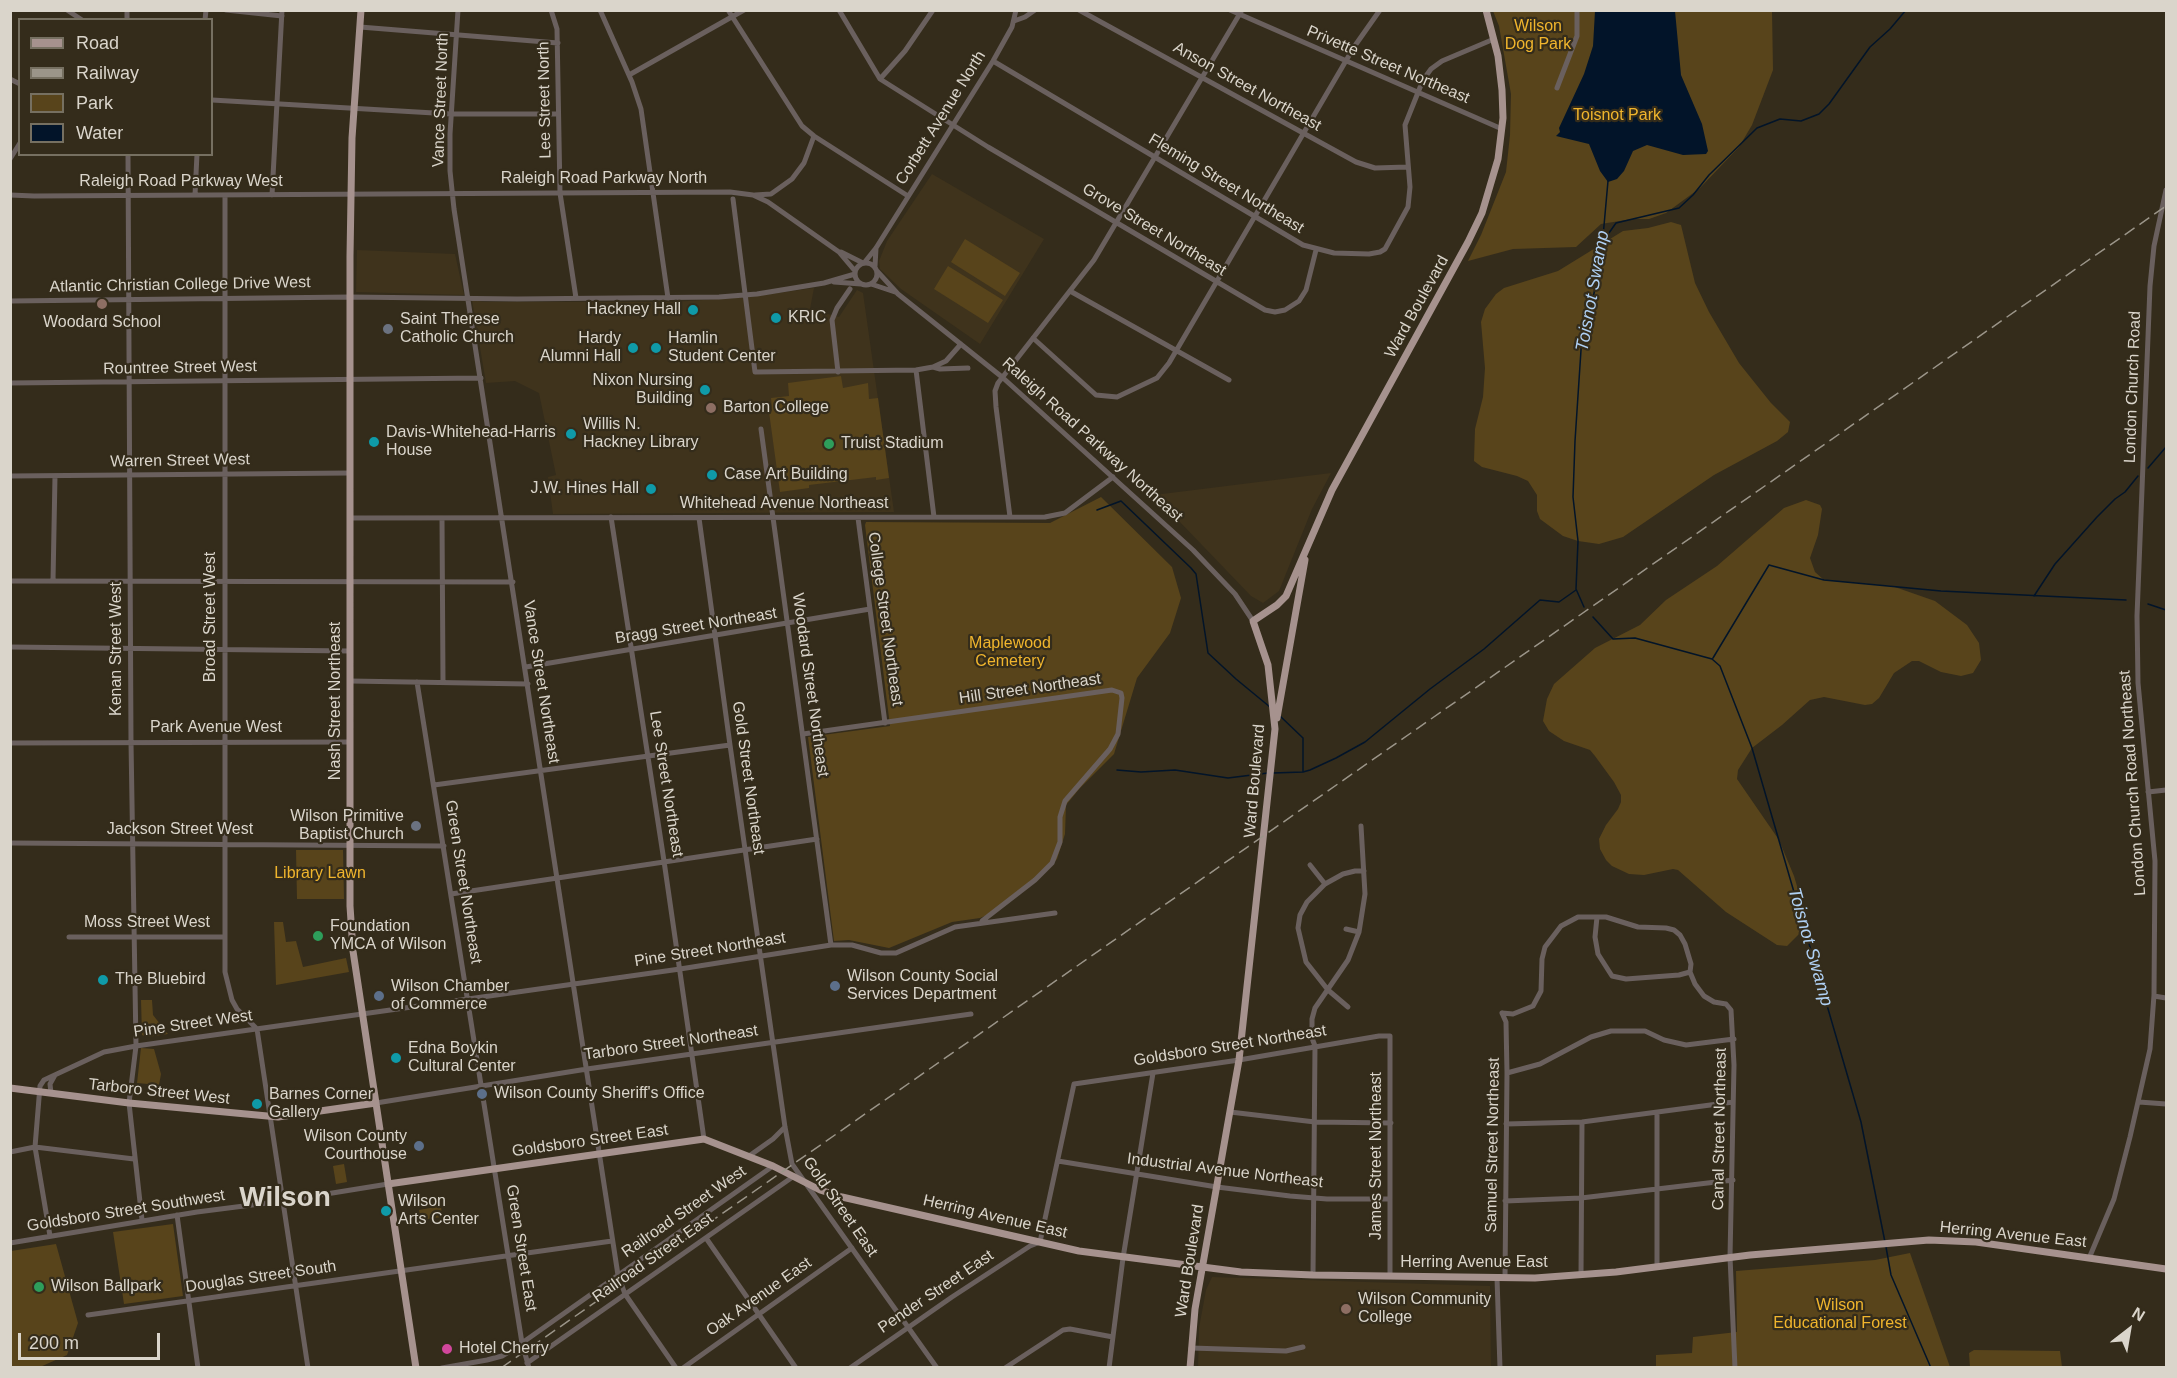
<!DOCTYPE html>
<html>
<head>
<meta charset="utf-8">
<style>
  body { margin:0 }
  #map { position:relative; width:2177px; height:1378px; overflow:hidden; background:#342c1b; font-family:Helvetica,sans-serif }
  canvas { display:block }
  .frame { position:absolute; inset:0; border:12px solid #dad5cb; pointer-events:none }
  .legend { position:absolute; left:18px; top:18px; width:195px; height:138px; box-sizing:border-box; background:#342c1b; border:2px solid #767061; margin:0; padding:8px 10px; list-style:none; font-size:18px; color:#dad5cb }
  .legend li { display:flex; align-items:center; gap:12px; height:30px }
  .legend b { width:30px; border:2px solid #767061 }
  .north { position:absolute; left:2099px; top:1300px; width:60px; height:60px; -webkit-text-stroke:4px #342c1b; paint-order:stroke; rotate:31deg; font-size:16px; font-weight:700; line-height:24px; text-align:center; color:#dad5cb }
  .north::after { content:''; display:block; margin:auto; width:21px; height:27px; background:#dad5cb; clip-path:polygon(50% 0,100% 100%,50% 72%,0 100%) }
  .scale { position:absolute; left:18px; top:1333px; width:142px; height:27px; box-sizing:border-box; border:3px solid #dad5cb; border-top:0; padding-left:8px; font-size:18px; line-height:21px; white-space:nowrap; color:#dad5cb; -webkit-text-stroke:4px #342c1b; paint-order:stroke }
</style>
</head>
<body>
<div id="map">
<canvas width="2177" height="1378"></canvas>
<div class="frame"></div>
<ul class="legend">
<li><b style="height:8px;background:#a6928e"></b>Road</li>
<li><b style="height:8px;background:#9b9589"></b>Railway</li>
<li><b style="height:16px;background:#58441b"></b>Park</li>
<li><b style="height:16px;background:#021429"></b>Water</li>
</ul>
<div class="north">N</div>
<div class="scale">200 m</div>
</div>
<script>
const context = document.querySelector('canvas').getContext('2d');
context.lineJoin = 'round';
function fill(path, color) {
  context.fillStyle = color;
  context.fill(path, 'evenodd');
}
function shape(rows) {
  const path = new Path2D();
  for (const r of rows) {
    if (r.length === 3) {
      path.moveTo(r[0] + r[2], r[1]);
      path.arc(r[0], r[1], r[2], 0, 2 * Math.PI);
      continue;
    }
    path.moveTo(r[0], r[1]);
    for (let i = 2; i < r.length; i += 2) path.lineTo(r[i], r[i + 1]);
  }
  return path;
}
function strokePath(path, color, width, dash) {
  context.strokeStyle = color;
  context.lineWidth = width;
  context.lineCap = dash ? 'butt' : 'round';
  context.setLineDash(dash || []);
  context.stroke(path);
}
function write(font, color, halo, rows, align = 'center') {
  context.font = font + ' Helvetica,sans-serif';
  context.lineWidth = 4.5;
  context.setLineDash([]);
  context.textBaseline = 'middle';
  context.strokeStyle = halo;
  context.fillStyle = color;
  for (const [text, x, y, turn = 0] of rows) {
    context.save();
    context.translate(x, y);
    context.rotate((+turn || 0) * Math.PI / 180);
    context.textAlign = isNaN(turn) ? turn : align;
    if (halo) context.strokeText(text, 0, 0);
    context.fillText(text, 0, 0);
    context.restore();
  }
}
const built = shape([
  [932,174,1044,239,980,344,901,289,880,269,879,261,887,241],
  [357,250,455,254,464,295,356,292],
  [814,288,810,309,839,317,857,290,863,293,894,512,553,514,548,477,556,475,539,393,515,381,486,383,472,300,484,302,672,302,749,297],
  [1331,473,1312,509,1279,591,1263,603,1251,596,1154,495],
  [1212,1277,1490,1286,1491,1367,1198,1368,1199,1328,1206,1290]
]);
const green = shape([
  [1493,11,1772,11,1773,70,1752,125,1739,147,1700,188,1666,213,1649,219,1632,219,1601,224,1576,247,1513,249,1468,261,1481,235,1506,172,1510,135,1511,94,1499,26],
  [1671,222,1681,225,1695,283,1709,312,1739,363,1771,403,1790,422,1788,432,1777,441,1714,475,1623,537,1599,544,1578,541,1563,536,1540,519,1537,511,1537,495,1528,481,1517,476,1482,467,1474,461,1475,429,1483,397,1485,368,1481,322,1485,309,1496,294,1504,288,1558,271,1623,231,1648,228],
  [965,239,1020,273,1005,296,951,262],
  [948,266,1003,300,988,323,934,289],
  [841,376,843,388,868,383,869,399,878,398,889,478,876,480,876,477,809,485,809,488,780,492,769,412,772,411,771,398,789,396,788,383],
  [1101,497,1172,567,1181,598,1170,633,1137,678,1114,754,1080,788,1066,805,1065,834,1057,859,1038,880,999,910,980,918,952,922,889,948,849,940,834,941,808,737,890,726,865,525,866,522,1050,523],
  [1806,500,1820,505,1822,509,1818,535,1810,558,1815,572,1824,580,1892,586,1935,601,1967,625,1979,643,1981,660,1973,673,1961,676,1941,672,1919,661,1912,661,1894,673,1879,698,1872,704,1865,705,1824,697,1810,700,1782,725,1752,748,1738,770,1737,779,1779,840,1794,876,1802,903,1802,916,1799,934,1787,946,1777,945,1726,912,1678,870,1673,869,1644,875,1629,874,1612,866,1606,860,1600,849,1599,839,1606,825,1618,809,1621,802,1621,795,1614,782,1595,756,1590,750,1564,741,1549,731,1543,721,1547,699,1554,684,1595,648,1640,625,1666,600,1717,566,1784,508],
  [296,850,343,850,344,899,297,899],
  [274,922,283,922,286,942,296,941,303,967,346,958,349,972,276,985],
  [141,1000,152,1000,153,1015,168,1034,147,1037,142,1035],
  [141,1048,154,1049,161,1074,159,1085,137,1083],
  [344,1164,347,1182,336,1184,333,1166],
  [441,1206,442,1217,421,1220,419,1210],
  [173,1224,183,1296,124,1304,113,1232],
  [56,1244,78,1323,67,1355,40,1367,11,1367,11,1251],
  [1910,1253,1950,1367,1656,1368,1656,1355,1692,1353,1693,1337,1737,1332,1736,1271,1875,1260],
  [1974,1350,2060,1351,2062,1367,1970,1367,1969,1353]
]);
const water = shape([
  [1595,11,1675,11,1681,75,1702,124,1708,151,1706,154,1683,155,1647,145,1633,151,1624,171,1617,179,1608,182,1600,171,1589,144,1556,136,1560,132,1559,128,1584,74,1593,46]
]);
const stream = shape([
  [1604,240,1616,223,1679,208,1693,195,1709,175,1757,128,1780,119,1801,121,1819,114,1829,104,1870,47,1890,29,1906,10],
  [2148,468,2166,447],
  [1097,510,1121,501,1191,568,1196,574,1208,653,1236,679,1270,707],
  [2034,596,2055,564,2097,517,2115,499,2125,492,2138,476],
  [2148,604,2166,610],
  [1584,607,1576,589,1578,541,1573,497,1575,441,1582,335,1592,303,1601,259,1608,181],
  [1593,617,1613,639,1635,638,1712,659,1720,666,1752,748,1861,1122,1885,1242],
  [1713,658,1769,565,1824,580,1941,591,2126,600],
  [1280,716,1303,738,1303,771],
  [1117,770,1141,772,1175,770,1228,778,1268,773],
  [1273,773,1303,772,1310,770,1336,758,1365,742,1430,689,1484,649,1540,600,1559,602,1576,590],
  [1886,1247,1891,1275,1931,1368]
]);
const minor = shape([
  [67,10,82,20],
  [127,10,127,20],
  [226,10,282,16],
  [458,10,450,134,450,171,454,209,618,1275,625,1294,676,1368],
  [551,10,557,29,560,193,576,298],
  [600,10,632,82,641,109,668,298],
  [728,10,802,126,814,136,908,196],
  [839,10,880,79,988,147,1265,310,1275,312,1285,310,1299,301,1306,290,1316,250],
  [1079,10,1356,162,1375,168,1407,167],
  [1230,10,1502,129],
  [205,20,206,10],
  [1014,21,1025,17,1035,10],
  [360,27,558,43],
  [993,61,1303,245,1334,253,1369,254,1380,252,1385,249,1408,207,1410,187,1405,125,1423,80,1431,69,1442,61,1494,39],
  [629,75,744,10],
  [10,79,20,84],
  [880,79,905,51,933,10],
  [1557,88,1577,36,1577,10],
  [212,100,451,114,558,114],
  [128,154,131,742,136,1046,129,1103,142,1220],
  [10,159,20,143],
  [10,195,34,196,730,192,753,195,768,202,839,252,855,271],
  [195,195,197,154],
  [225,195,225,972,232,1000,237,1009,257,1029,308,1368],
  [272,195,282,10],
  [755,195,771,194,792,179,804,163,814,136],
  [733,199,755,372,916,370,933,367,946,361,961,344],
  [841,252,863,263],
  [866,274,11],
  [864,263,876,248,993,61,1012,27,1016,10],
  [875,266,876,248],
  [877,271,898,294,1002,377,1193,550,1235,594,1253,621],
  [834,282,861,284],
  [871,284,895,292],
  [1070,291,1229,380],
  [10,301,350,297,517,299,719,297,757,294,824,283,855,274],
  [1033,338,1096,395,1117,397,1157,378,1169,363,1354,47,1380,10],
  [933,367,940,369,968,368],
  [916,370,934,517],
  [838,372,832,320,837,308,850,289],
  [10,383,481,378],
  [761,429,831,945],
  [10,476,350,473],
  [611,517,664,861,704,1139],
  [1010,517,996,407,995,391,998,383,1094,260,1242,10],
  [351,518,1045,517,1065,513,1113,477],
  [442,518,443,682],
  [699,518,730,745,785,1127,792,1164,937,1368],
  [858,518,885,723],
  [10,581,513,582],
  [53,581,55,476],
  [10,647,350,651],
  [526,667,870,609],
  [350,681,528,684],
  [417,682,522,1343,529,1368],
  [803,734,1112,690,1121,693,1122,698,1118,734,1110,749,1065,801,1060,817,1060,842,1052,863,1035,880,982,921],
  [10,743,350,742],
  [434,785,730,745],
  [2148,792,2166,790],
  [10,843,444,846],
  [1310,865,1325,884],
  [451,894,817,839],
  [1597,917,1595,937,1598,954,1612,976,1626,979,1679,975,1690,972],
  [1346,929,1359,932],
  [69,937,224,937],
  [2154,996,2166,998],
  [1348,1007,1328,990,1306,962,1298,928,1300,915,1307,902,1325,884,1343,874,1355,871,1364,871],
  [1502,1013,1513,1014,1533,1006,1541,991,1542,959,1545,947,1561,926,1578,917,1606,917,1638,927,1666,928,1674,930,1680,935,1685,944,1691,964,1690,972,1695,984,1704,996,1714,1002,1726,1004,1731,1010,1734,1065,1730,1257,1735,1368],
  [1502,1013,1506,1022,1507,1073,1505,1278],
  [1507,1073,1540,1064,1591,1037,1611,1031,1645,1031,1664,1040,1686,1045,1734,1039],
  [51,1093,50,1084,55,1075],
  [2139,1102,2166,1104],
  [376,1103,587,1069,971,1014],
  [1230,1112,1315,1122,1391,1123],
  [1657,1114,1657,1267],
  [1506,1124,1582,1122,1733,1102],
  [10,1152,35,1147,134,1159],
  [749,1156,773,1139,785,1127],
  [1058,1161,1217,1187,1290,1196,1327,1199,1390,1199],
  [1505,1201,1581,1198,1733,1180],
  [177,1215,198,1368],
  [50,1236,35,1147,40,1086,44,1080,104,1052,136,1046,680,969,831,945,852,945,881,953,896,953,955,927,1055,913],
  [706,1238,796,1368],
  [10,1243,197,1212,283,1201,388,1184],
  [2090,1256,2114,1199,2130,1137,2150,1049,2154,995,2155,861,2138,683,2137,616,2150,286,2154,246,2166,190],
  [1313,1275,1315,1046,1312,1038,1312,1019,1315,1008,1348,960,1359,932,1365,894,1361,826],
  [1581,1275,1582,1122],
  [1497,1278,1500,1368],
  [88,1315,612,1241],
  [1191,1348,1286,1351,1303,1347],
  [527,1363,794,1176],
  [442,1368,487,1360,502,1356,512,1350,773,1166],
  [683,1368,852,1248],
  [850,1368,952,1297,1030,1246,1040,1242,1074,1084,1239,1060,1379,1036,1390,1036,1390,1276],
  [1005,1368,1063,1330,1070,1329,1113,1337],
  [1109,1368,1123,1258,1153,1073]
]);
const major = shape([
  [361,10,352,138,350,256,350,906,353,951,416,1368],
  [1277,718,1305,560],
  [10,1088,129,1103,278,1117,376,1103],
  [388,1184,704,1139,773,1166,820,1190,842,1197,1079,1251,1241,1272,1313,1275,1535,1278,1616,1272,1750,1255,1929,1240,1976,1242,2166,1269],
  [1190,1368,1195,1309,1239,1060,1275,729,1268,665,1253,621,1277,605,1286,596,1332,490,1468,242,1482,213,1498,159,1503,118,1502,90,1498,56,1486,10]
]);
const rail = shape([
  [501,1368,2166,206]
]);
const markers = [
  [102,304,6,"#8d6e63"],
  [693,310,6,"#0f9aa8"],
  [776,318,6,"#0f9aa8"],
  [388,329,6,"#6b7280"],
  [633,348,6,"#0f9aa8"],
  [656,348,6,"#0f9aa8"],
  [705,390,6,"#0f9aa8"],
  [711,408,6,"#8d6e63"],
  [571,434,6,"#0f9aa8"],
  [374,442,6,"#0f9aa8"],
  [829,444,6,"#2e9e5b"],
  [712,475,6,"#0f9aa8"],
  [651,489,6,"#0f9aa8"],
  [416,826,6,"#6b7280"],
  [318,936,6,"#2e9e5b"],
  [103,980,6,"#0f9aa8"],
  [835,986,6,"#5c6f8a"],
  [379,996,6,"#5c6f8a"],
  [396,1058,6,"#0f9aa8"],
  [482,1094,6,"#5c6f8a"],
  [257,1104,6,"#0f9aa8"],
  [419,1146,6,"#5c6f8a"],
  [386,1211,6,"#0f9aa8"],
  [39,1287,6,"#2e9e5b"],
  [1346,1309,6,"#8d6e63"],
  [447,1349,6,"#d1479c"]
];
const parkNames = [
  ["Wilson",1538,27],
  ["Dog Park",1538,45],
  ["Toisnot Park",1617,116],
  ["Maplewood",1010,644],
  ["Cemetery",1010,662],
  ["Library Lawn",320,874],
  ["Wilson",1840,1306],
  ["Educational Forest",1840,1324]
];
const streetNames = [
  ["Privette Street Northeast",1388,65,23],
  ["Anson Street Northeast",1247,87,29],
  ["Vance Street North",441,100,-88],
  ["Lee Street North",545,100,-91],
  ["Corbett Avenue North",941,118,-58],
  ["Raleigh Road Parkway North",604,179],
  ["Raleigh Road Parkway West",181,182],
  ["Fleming Street Northeast",1226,184,31],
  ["Grove Street Northeast",1154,230,31],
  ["Atlantic Christian College Drive West",180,285,-1],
  ["Ward Boulevard",1417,307,-61],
  ["Rountree Street West",180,368,-1],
  ["London Church Road",2133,387,-88],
  ["Raleigh Road Parkway Northeast",1092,440,42],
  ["Warren Street West",180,461,-1],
  ["Whitehead Avenue Northeast",784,504],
  ["Broad Street West",211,617,-90],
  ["College Street Northeast",885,619,82],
  ["Bragg Street Northeast",696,626,-9],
  ["Kenan Street West",117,649,-90],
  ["Vance Street Northeast",541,682,81],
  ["Woodard Street Northeast",810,685,82],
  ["Hill Street Northeast",1030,689,-8],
  ["Nash Street Northeast",336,701,-90],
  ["Park Avenue West",216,728],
  ["Gold Street Northeast",748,778,82],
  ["Ward Boulevard",1255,781,-85],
  ["London Church Road Northeast",2133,783,-94],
  ["Lee Street Northeast",666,784,81],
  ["Jackson Street West",180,830],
  ["Green Street Northeast",463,882,81],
  ["Moss Street West",147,923],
  ["Pine Street Northeast",710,950,-9],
  ["Pine Street West",193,1024,-8],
  ["Tarboro Street Northeast",671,1043,-8],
  ["Goldsboro Street Northeast",1230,1046,-9],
  ["Tarboro Street West",159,1092,6],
  ["Canal Street Northeast",1720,1129,-89],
  ["Goldsboro Street East",590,1141,-8],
  ["Samuel Street Northeast",1493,1145,-89],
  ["James Street Northeast",1377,1156,-90],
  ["Industrial Avenue Northeast",1225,1171,7],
  ["Gold Street East",840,1207,55],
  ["Goldsboro Street Southwest",126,1211,-9],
  ["Railroad Street West",684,1212,-35],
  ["Herring Avenue East",995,1217,13],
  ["Herring Avenue East",2013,1235,6],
  ["Green Street East",521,1248,81],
  ["Railroad Street East",653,1258,-35],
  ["Ward Boulevard",1190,1261,-81],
  ["Herring Avenue East",1474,1263],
  ["Douglas Street South",261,1277,-8],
  ["Pender Street East",936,1292,-34],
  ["Oak Avenue East",759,1297,-35]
];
const poiNames = [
  ["Hackney Hall",681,310,"right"],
  ["KRIC",788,318],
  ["Saint Therese",400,320],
  ["Catholic Church",400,338],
  ["Woodard School",102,323,"center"],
  ["Hardy",621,339,"right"],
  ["Alumni Hall",621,357,"right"],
  ["Hamlin",668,339],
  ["Student Center",668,357],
  ["Nixon Nursing",693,381,"right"],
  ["Building",693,399,"right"],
  ["Barton College",723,408],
  ["Willis N.",583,425],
  ["Hackney Library",583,443],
  ["Davis-Whitehead-Harris",386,433],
  ["House",386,451],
  ["Truist Stadium",841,444],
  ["Case Art Building",724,475],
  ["J.W. Hines Hall",639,489,"right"],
  ["Wilson Primitive",404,817,"right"],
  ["Baptist Church",404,835,"right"],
  ["Foundation",330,927],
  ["YMCA of Wilson",330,945],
  ["Wilson County Social",847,977],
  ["Services Department",847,995],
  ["The Bluebird",115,980],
  ["Wilson Chamber",391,987],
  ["of Commerce",391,1005],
  ["Edna Boykin",408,1049],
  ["Cultural Center",408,1067],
  ["Wilson County Sheriff's Office",494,1094],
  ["Barnes Corner",269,1095],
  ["Gallery",269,1113],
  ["Wilson County",407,1137,"right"],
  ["Courthouse",407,1155,"right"],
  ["Wilson",398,1202],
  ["Arts Center",398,1220],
  ["Wilson Ballpark",51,1287],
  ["Wilson Community",1358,1300],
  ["College",1358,1318],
  ["Hotel Cherry",459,1349]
];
const waterNames = [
  ["Toisnot Swamp",1593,291,-80],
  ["Toisnot Swamp",1810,947,74]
];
const townNames = [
  ["Wilson",285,1198]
];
fill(built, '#3f331c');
fill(green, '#58441b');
fill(water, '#021429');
strokePath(stream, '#021429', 1.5);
strokePath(minor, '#6a605e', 5);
strokePath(major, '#a6928e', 7);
strokePath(rail, '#9b9589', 1.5, [12, 6]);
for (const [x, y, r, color] of markers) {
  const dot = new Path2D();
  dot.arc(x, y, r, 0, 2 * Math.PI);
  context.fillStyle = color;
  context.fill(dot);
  strokePath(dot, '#342c1b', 2);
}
write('16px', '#f0b52d', '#342c1b', parkNames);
write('16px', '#dad5cb', '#342c1b', streetNames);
write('16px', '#dad5cb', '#342c1b', poiNames, 'left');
write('italic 18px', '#afd0f4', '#342c1b', waterNames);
write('bold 28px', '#dad5cb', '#342c1b', townNames);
</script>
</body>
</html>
